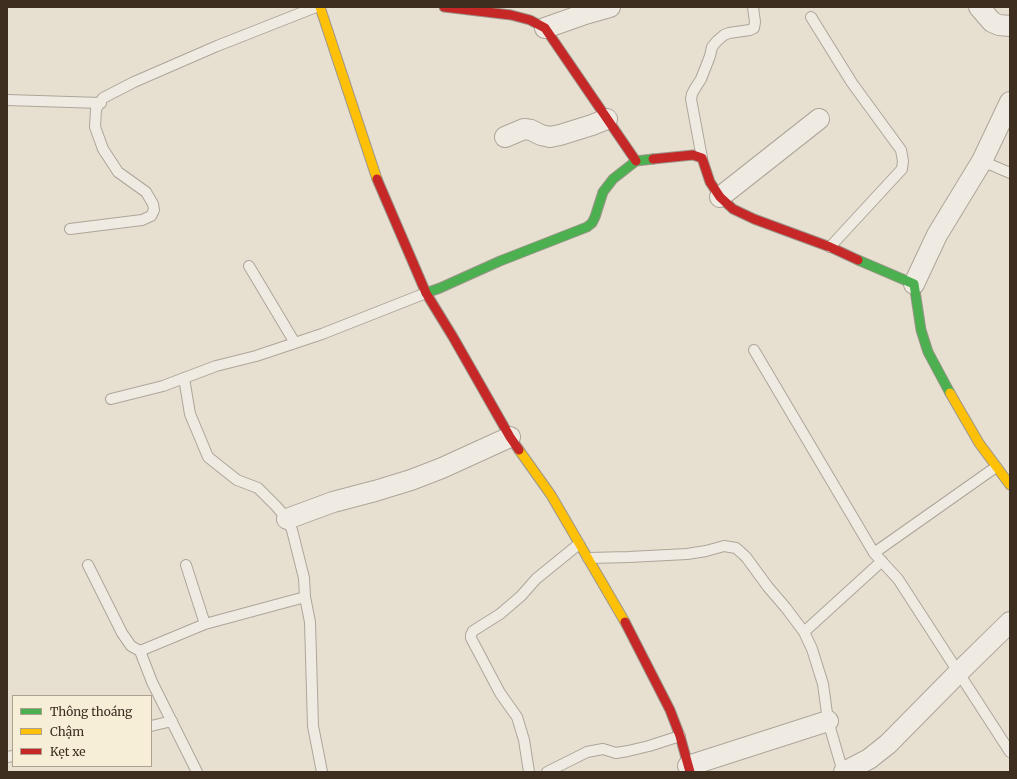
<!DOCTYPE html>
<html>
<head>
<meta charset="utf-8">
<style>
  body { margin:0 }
  #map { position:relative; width:1017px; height:779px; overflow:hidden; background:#e7e0d1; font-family:Merriweather,serif }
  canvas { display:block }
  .frame { position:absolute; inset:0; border:8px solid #3d2e20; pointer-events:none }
  .legend { position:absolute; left:12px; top:695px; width:140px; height:72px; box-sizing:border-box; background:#f7eed8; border:1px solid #ada18e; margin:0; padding:5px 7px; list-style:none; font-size:12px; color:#3d2e20 }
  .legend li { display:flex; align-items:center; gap:8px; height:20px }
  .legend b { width:20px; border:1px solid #ada18e }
</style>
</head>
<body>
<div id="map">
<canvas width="1017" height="779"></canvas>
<div class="frame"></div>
<ul class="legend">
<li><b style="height:5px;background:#4caf50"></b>Thông thoáng</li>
<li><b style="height:5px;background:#ffc107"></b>Chậm</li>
<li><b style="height:5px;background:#c62828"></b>Kẹt xe</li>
</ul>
</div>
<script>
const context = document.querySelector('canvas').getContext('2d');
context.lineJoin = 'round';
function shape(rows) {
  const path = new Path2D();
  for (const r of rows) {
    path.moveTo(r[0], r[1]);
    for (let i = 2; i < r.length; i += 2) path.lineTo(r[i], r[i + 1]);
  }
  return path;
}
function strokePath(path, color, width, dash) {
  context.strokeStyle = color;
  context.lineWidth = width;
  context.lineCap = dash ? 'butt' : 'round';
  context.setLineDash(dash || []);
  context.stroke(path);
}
const lane = shape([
  [811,17,852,83,901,150,903,161,902,169,830,247],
  [7,100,101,103],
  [702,158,691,99,692,94,694,90,701,79,710,56,712,47,717,41,724,35,729,33,750,30,754,28,755,22,753,7],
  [982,161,1010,173],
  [70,229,142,220,151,216,154,210,153,204,146,192,118,172,103,149,95,127,96,109,103,98,134,82,217,46,316,7],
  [249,266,295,343],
  [754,350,874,553,898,579,1010,752],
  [184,378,190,414,208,457,237,480,258,488,276,506,287,519,292,530,304,578,305,597,310,622,313,726,322,772],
  [111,399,163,386,216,366,256,356,322,334,426,293],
  [874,553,996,467],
  [588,558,629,557,687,554,706,551,724,546,736,548,746,557,768,587,786,608,804,632,812,649,823,684,828,721,843,772],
  [88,565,122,633,131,646,140,651,152,682,197,772],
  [186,565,205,624],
  [804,632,882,561],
  [140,651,205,624,305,597],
  [151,726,172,721],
  [7,757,13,756],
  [529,772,524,740,517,717,500,693,471,638,471,635,473,631,500,614,521,596,536,579,579,544],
  [547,772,587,752,603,749,616,753,628,751,649,746,680,736]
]);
const street = shape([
  [979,7,992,22,999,25,1010,26],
  [545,28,582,15,610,7],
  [505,137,524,129,531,130,541,135,550,137,560,135,592,125,607,119],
  [720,197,819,119],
  [914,284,937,235,982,161,1010,102],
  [287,519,333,502,375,491,411,480,442,468,510,437],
  [688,766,828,721],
  [844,772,869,759,888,744,958,673,1010,622]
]);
const fast = shape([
  [858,260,914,284,921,330,928,352,950,393],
  [426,293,440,288,500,261,587,227,592,223,595,217,603,192,613,179,636,161,653,159]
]);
const slow = shape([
  [320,7,377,179],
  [950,393,979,443,1010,485],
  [519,450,551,495,625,622]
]);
const jam = shape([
  [444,7,511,15,530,20,545,28,636,161],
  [653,159,693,155,702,158,710,182,720,197,733,209,754,219,830,247,858,260],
  [377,179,426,293,453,337,510,437,519,450],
  [625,622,670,710,680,736,690,772]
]);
strokePath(lane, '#ada599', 12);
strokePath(street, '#ada599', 22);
strokePath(fast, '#9c958a', 11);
strokePath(slow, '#9c958a', 11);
strokePath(jam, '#9c958a', 11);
strokePath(lane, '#efebe3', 10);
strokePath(street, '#efebe3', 20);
strokePath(fast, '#4caf50', 9);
strokePath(slow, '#ffc107', 9);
strokePath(jam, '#c62828', 9);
</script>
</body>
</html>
